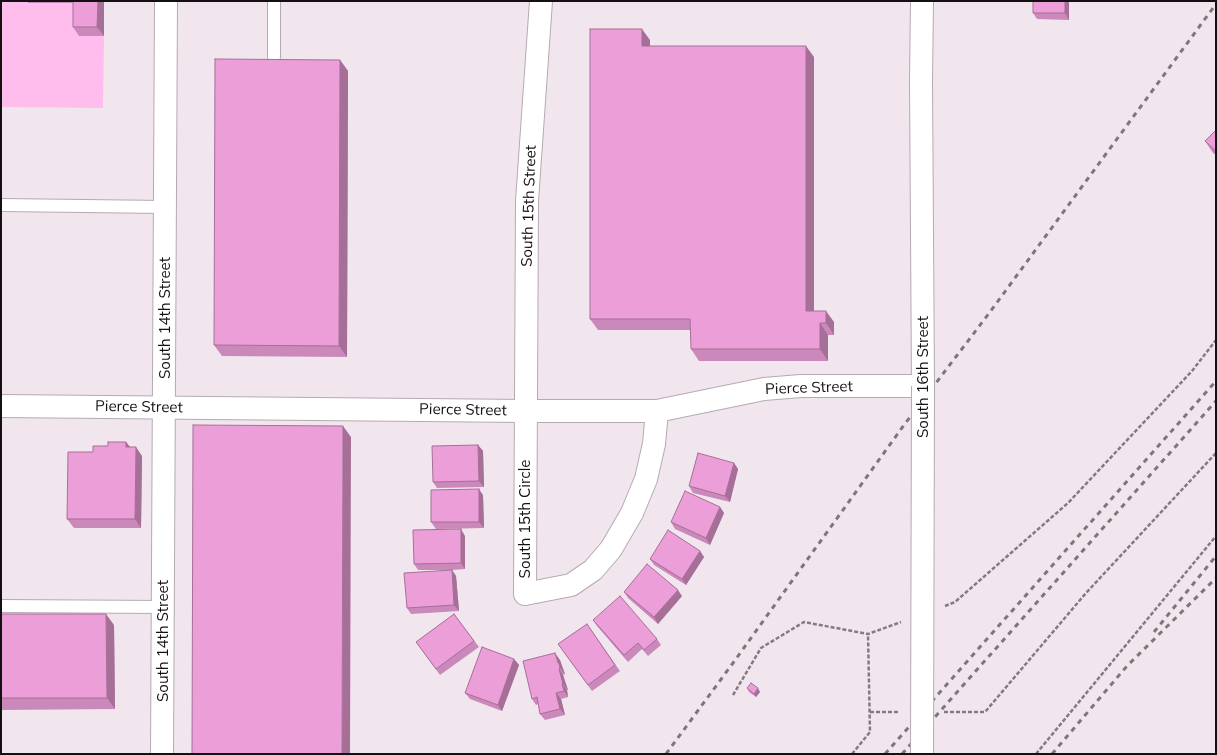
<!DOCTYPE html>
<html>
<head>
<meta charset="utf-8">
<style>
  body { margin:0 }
  #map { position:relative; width:1217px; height:755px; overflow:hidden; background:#f2e6ee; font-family:Mulish,sans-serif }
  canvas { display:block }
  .frame { position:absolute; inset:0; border:2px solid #130f12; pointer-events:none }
</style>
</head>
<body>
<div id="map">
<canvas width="1217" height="755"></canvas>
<div class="frame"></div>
</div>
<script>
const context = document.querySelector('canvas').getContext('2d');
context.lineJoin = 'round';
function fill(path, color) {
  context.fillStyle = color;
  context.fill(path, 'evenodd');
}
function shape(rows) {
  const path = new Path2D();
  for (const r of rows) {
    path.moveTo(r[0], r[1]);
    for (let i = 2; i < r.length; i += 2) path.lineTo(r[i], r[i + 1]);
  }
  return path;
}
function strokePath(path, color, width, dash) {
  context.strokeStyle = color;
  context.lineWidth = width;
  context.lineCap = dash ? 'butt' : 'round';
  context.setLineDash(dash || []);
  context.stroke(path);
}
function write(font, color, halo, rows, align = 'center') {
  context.font = font + ' Mulish,sans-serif';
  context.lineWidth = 3;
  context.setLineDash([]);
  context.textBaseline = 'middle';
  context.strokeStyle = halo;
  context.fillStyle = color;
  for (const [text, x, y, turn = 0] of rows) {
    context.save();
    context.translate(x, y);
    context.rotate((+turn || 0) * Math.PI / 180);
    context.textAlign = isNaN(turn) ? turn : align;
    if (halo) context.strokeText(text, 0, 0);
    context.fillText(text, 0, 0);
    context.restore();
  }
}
const green = shape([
  [1,1,28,1,28,3,79,3,104,36,103,108,1,107]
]);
const path = shape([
  [945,606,955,602,1068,503,1192,371,1216,340],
  [733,695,761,648,804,622,868,634,901,622],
  [870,712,899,712],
  [944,712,985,712,1086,593,1216,453],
  [852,754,870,732,868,634],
  [1036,754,1216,536]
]);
const lane = shape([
  [274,1,274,57],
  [1,205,165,207],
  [1,606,163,607]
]);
const street = shape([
  [541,1,527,201,525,594,571,585,593,570,611,549,632,513,646,479,654,444,657,411],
  [1,406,525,411,657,411,764,389,801,386,923,386],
  [162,754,166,1]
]);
const secondary = shape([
  [922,1,921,81,923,386]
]);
const rail = shape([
  [1154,632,1216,556],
  [666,754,733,663,904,425,990,312,1216,4],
  [885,754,1216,381],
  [902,754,1216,401],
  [1052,754,1127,666,1216,578]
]);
const secondaryBridge = shape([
  [922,754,923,386]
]);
const wall = shape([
  [27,1,104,1,104,36,79,36,73,27,73,3,28,3],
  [1033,1,1069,1,1069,20,1037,19,1033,13],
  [650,40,650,46,814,57,814,311,834,322,834,335,828,335,828,361,699,361,691,349,691,330,598,330,590,319],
  [340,60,348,71,347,357,222,356,214,345],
  [1216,130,1216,155,1213,153,1205,141],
  [126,442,130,447,142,456,141,528,74,528,67,519,93,452,108,446],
  [478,445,483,451,484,487,437,488,433,482],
  [734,463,738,469,730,502,693,493,689,486],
  [483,495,484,528,436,529,431,522],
  [720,507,724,513,710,545,675,529,671,522],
  [465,536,465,569,452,570,456,576,459,611,411,614,407,608,452,570,418,570,414,564],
  [700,551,704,557,686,585,654,565,650,559],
  [624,592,682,596,658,624,628,598],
  [1,614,114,625,115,709,1,710],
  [454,614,479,647,440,675,416,642],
  [593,620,657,639,661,645,648,656,642,649,628,662,597,626],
  [587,624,620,671,592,691,558,644],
  [514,659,519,665,502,711,470,699,465,693],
  [560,660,561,666,563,669,565,674,563,675,568,690,567,690,568,697,561,699,565,715,545,720,540,714,538,704,536,705,532,699],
  [747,688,760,692,756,697,749,692]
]);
const shadedWall = shape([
  [98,1,104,1,104,36,97,27],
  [1065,1,1069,1,1069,20,1065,13],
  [642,29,650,40,650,58,642,46],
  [806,46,814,57,814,322,806,311],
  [340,60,348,71,347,357,339,346],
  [826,311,834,322,834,335,826,323],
  [820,323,828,335,828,361,820,349],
  [343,426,351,437,350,754,342,754],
  [126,442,133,451,126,447],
  [478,445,483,451,484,487,479,481],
  [136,447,142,456,141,528,135,519],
  [734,463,738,469,730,502,725,496],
  [479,489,483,495,484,528,479,522],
  [720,507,724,513,710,545,706,538],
  [461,529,465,536,465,569,461,563],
  [700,551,704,557,686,585,682,579],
  [452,570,456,576,459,611,454,605],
  [678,590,682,596,658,624,654,617],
  [106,614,114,625,115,709,107,698],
  [555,653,560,660,565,674,560,668,558,663],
  [514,659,519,665,502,711,498,705],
  [559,669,563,675,568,690,563,684],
  [562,684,567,690,568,697,564,691],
  [758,688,760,692,756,697,754,694],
  [556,693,561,699,565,715,560,709]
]);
const building = shape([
  [73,1,98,1,97,27,73,27,73,1],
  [1033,1,1065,1,1065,13,1033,13,1033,1],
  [590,29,642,29,642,46,806,46,806,311,826,311,826,323,820,323,820,349,691,349,690,319,590,319,590,29],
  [215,59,340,60,339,346,214,345,215,59],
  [1216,130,1216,151,1205,141,1216,130],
  [193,425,343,426,342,754,192,754,193,425],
  [108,442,126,442,126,447,136,447,135,519,67,519,68,452,93,452,93,446,108,446,108,442],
  [478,445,479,481,433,482,432,446,478,445],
  [698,453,734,463,725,496,689,486,698,453],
  [479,489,479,522,431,522,431,490,479,489],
  [685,491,720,507,706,538,671,522,685,491],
  [461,529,461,563,414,564,413,530,461,529],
  [668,530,700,551,682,579,650,559,668,530],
  [647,564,678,590,654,617,624,592,647,564],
  [452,570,454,605,407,608,404,573,452,570],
  [620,596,657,639,644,650,638,643,624,655,593,620,620,596],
  [1,614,106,614,107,698,1,698,1,614],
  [454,614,474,641,436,669,416,642,454,614],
  [587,624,615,665,588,685,558,644,587,624],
  [482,647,514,659,498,705,465,693,482,647],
  [555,653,558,663,559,663,560,668,559,669,563,684,562,684,564,691,556,693,560,709,540,714,537,697,532,699,523,661,555,653],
  [751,683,758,688,754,694,747,688,751,683]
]);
const streetNames = [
  ["South 15th Street",529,206,-88],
  ["South 14th Street",165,318,-90],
  ["South 16th Street",923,377,-90],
  ["Pierce Street",809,388,-2],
  ["Pierce Street",139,407,1],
  ["Pierce Street",463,410,1],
  ["South 15th Circle",525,519,-90],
  ["South 14th Street",163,641,-90]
];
fill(green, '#ffbded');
strokePath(lane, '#b5aab2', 14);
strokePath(street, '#b5aab2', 24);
strokePath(secondary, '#b5aab2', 24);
strokePath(path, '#837b81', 2.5, [4, 2]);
strokePath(lane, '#fff', 12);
strokePath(street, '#fff', 22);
strokePath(secondary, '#fff', 22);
strokePath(rail, '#7e767b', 3, [5, 5]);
strokePath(secondaryBridge, '#b5aab2', 24, []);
strokePath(secondaryBridge, '#fff', 22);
fill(wall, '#cb88ba');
fill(shadedWall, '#a56f97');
fill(building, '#ec9ed8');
strokePath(building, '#a56f97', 1);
write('15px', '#130f12', '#fff', streetNames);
</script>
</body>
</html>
